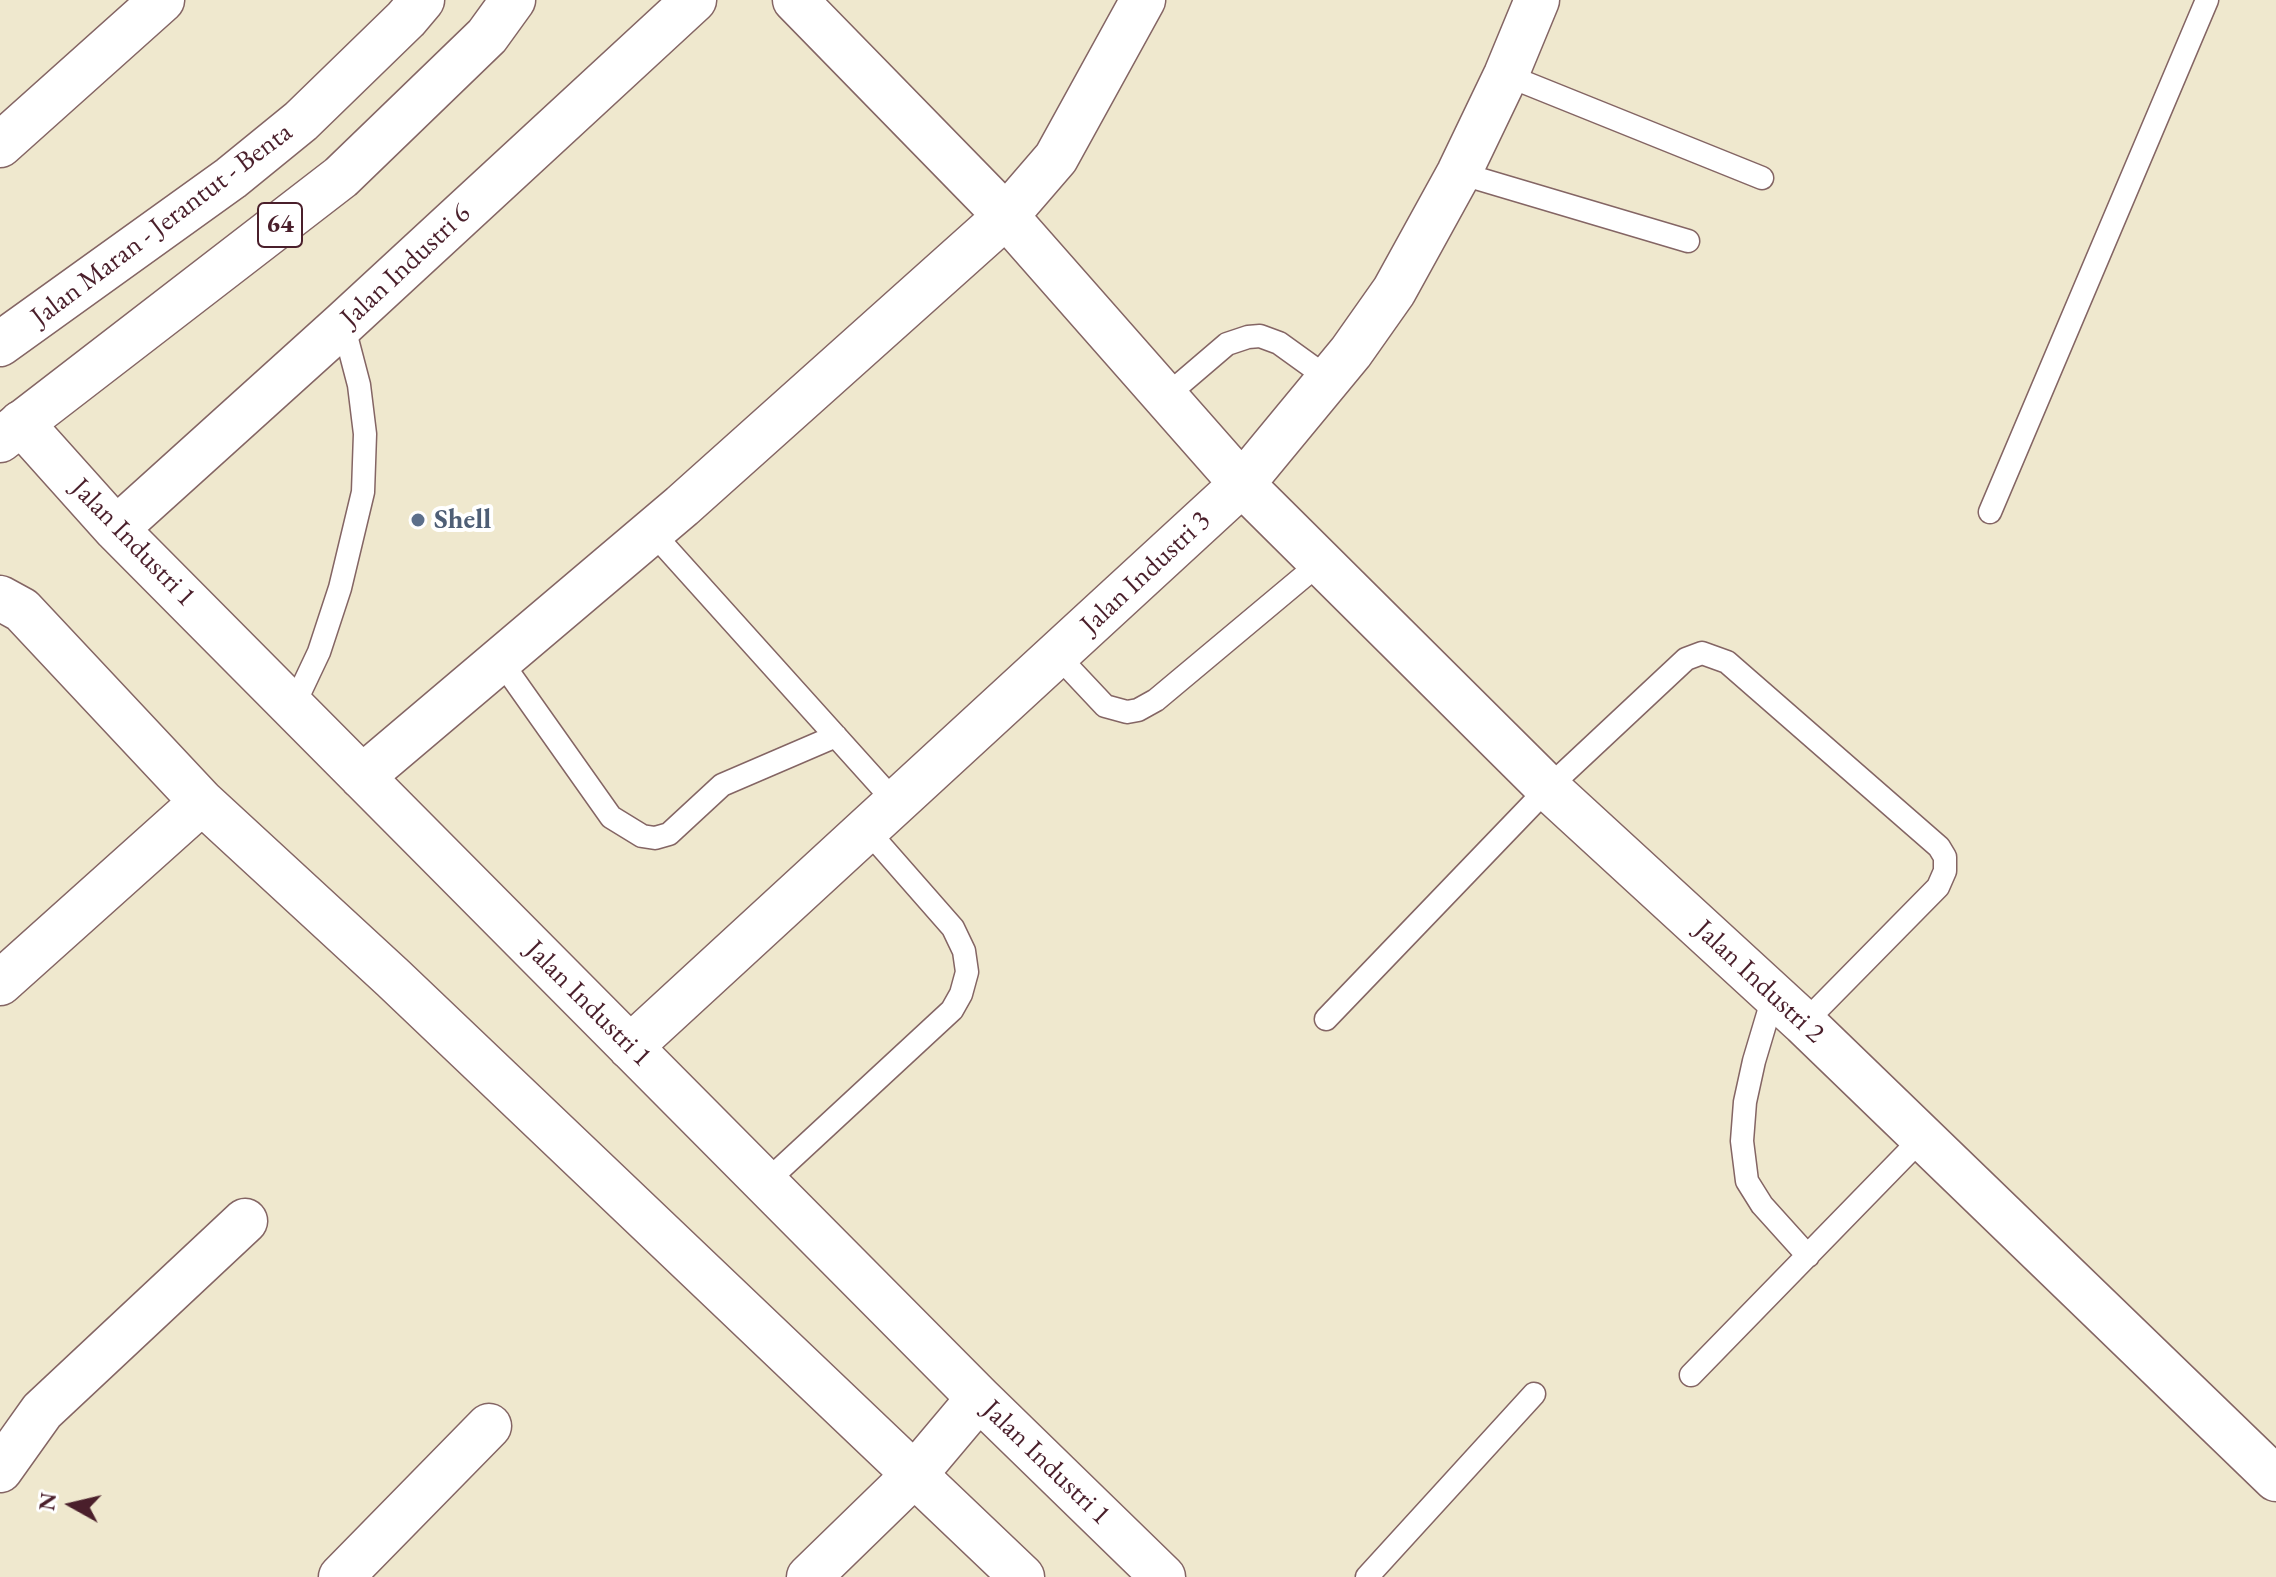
<!DOCTYPE html>
<html>
<head>
<meta charset="utf-8">
<style>
  body { margin:0 }
  #map { position:relative; width:2276px; height:1577px; overflow:hidden; background:#efe8ce; font-family:"EB Garamond",serif }
  canvas { display:block }
  .north { position:absolute; left:32px; top:1465px; width:80px; height:80px; -webkit-text-stroke:6px #fff; paint-order:stroke; rotate:278deg; font-size:22px; font-weight:700; line-height:32px; text-align:center; color:#4a1f2b }
  .north::after { content:''; display:block; margin:auto; width:28px; height:36px; background:#4a1f2b; clip-path:polygon(50% 0,100% 100%,50% 72%,0 100%) }
</style>
</head>
<body>
<div id="map">
<canvas width="2276" height="1577"></canvas>
<div class="north">N</div>
</div>
<script>
const context = document.querySelector('canvas').getContext('2d');
context.lineJoin = 'round';
function shape(rows) {
  const path = new Path2D();
  for (const r of rows) {
    path.moveTo(r[0], r[1]);
    for (let i = 2; i < r.length; i += 2) path.lineTo(r[i], r[i + 1]);
  }
  return path;
}
function strokePath(path, color, width, dash) {
  context.strokeStyle = color;
  context.lineWidth = width;
  context.lineCap = dash ? 'butt' : 'round';
  context.setLineDash(dash || []);
  context.stroke(path);
}
function write(font, color, halo, rows, align = 'center') {
  context.font = font + ' "EB Garamond",serif';
  context.lineWidth = 8;
  context.setLineDash([]);
  context.textBaseline = 'middle';
  context.strokeStyle = halo;
  context.fillStyle = color;
  for (const [text, x, y, turn = 0] of rows) {
    context.save();
    context.translate(x, y);
    context.rotate((+turn || 0) * Math.PI / 180);
    context.textAlign = isNaN(turn) ? turn : align;
    if (halo) context.strokeText(text, 0, 0);
    context.fillText(text, 0, 0);
    context.restore();
  }
}
const lane = shape([
  [1506,75,1762,178],
  [1459,173,1688,241],
  [1165,397,1227,344,1248,337,1260,336,1279,343,1329,379],
  [1990,512,2207,0],
  [652,532,896,803],
  [1057,655,1105,706,1127,712,1138,710,1156,700,1321,562],
  [500,660,611,817,642,836,655,838,669,834,722,785,836,736],
  [293,707,319,652,340,588,363,492,365,434,359,385,343,324],
  [1774,994,1754,1061,1745,1102,1742,1141,1747,1181,1762,1205,1808,1256],
  [1326,1019,1548,788,1686,659,1702,653,1727,662,1939,847,1945,857,1945,871,1938,887,1804,1023],
  [765,1183,952,1010,961,994,967,972,964,951,953,928,867,830],
  [1691,1375,1923,1137],
  [1367,1577,1534,1394]
]);
const street = shape([
  [795,0,1006,216,1242,484,1548,788,1804,1023,2276,1479],
  [0,145,162,0],
  [21,423,116,529,979,1398,1163,1577],
  [116,529,343,324,694,0],
  [0,598,22,610,202,802,393,978,1022,1577],
  [362,777,682,506,1006,216,1056,158,1143,0],
  [0,983,202,802],
  [630,1047,1242,484,1351,352,1394,291,1459,173,1506,75,1537,0],
  [0,1470,42,1411,245,1221],
  [341,1577,489,1426],
  [809,1577,915,1474,979,1398]
]);
const primary = shape([
  [0,344,231,178,301,121,406,19,422,0],
  [0,440,341,177,487,36,513,0]
]);
const markers = [
  [418,520,8,"#5c6f8a"]
];
const shields = [
  [280,225,44]
];
const shieldNames = [
  ["64",280,225]
];
const streetNames = [
  ["Jalan Maran - Jerantut - Benta",162,225,-37],
  ["Jalan Industri 6",406,266,-43],
  ["Jalan Industri 1",133,543,46],
  ["Jalan Industri 3",1146,573,-43],
  ["Jalan Industri 2",1759,982,43],
  ["Jalan Industri 1",588,1004,45],
  ["Jalan Industri 1",1046,1463,44]
];
const serviceNames = [
  ["Shell",434,520]
];
strokePath(lane, '#846564', 25);
strokePath(street, '#846564', 47);
strokePath(primary, '#846564', 47);
strokePath(lane, '#fff', 22);
strokePath(street, '#fff', 44);
strokePath(primary, '#fff', 44);
for (const [x, y, r, color] of markers) {
  const dot = new Path2D();
  dot.arc(x, y, r, 0, 2 * Math.PI);
  context.fillStyle = color;
  context.fill(dot);
  strokePath(dot, '#fff', 3);
}
for (const [x, y, w] of shields) {
  const box = new Path2D();
  box.roundRect(x - w / 2, y - 22, w, 44, 6);
  context.fillStyle = '#fff';
  context.fill(box);
  strokePath(box, '#4a1f2b', 2);
}
write('bold 26px', '#4a1f2b', null, shieldNames);
write('28px', '#4a1f2b', '#fff', streetNames);
write('bold 28px', '#4e5e75', '#fff', serviceNames, 'left');
</script>
</body>
</html>
